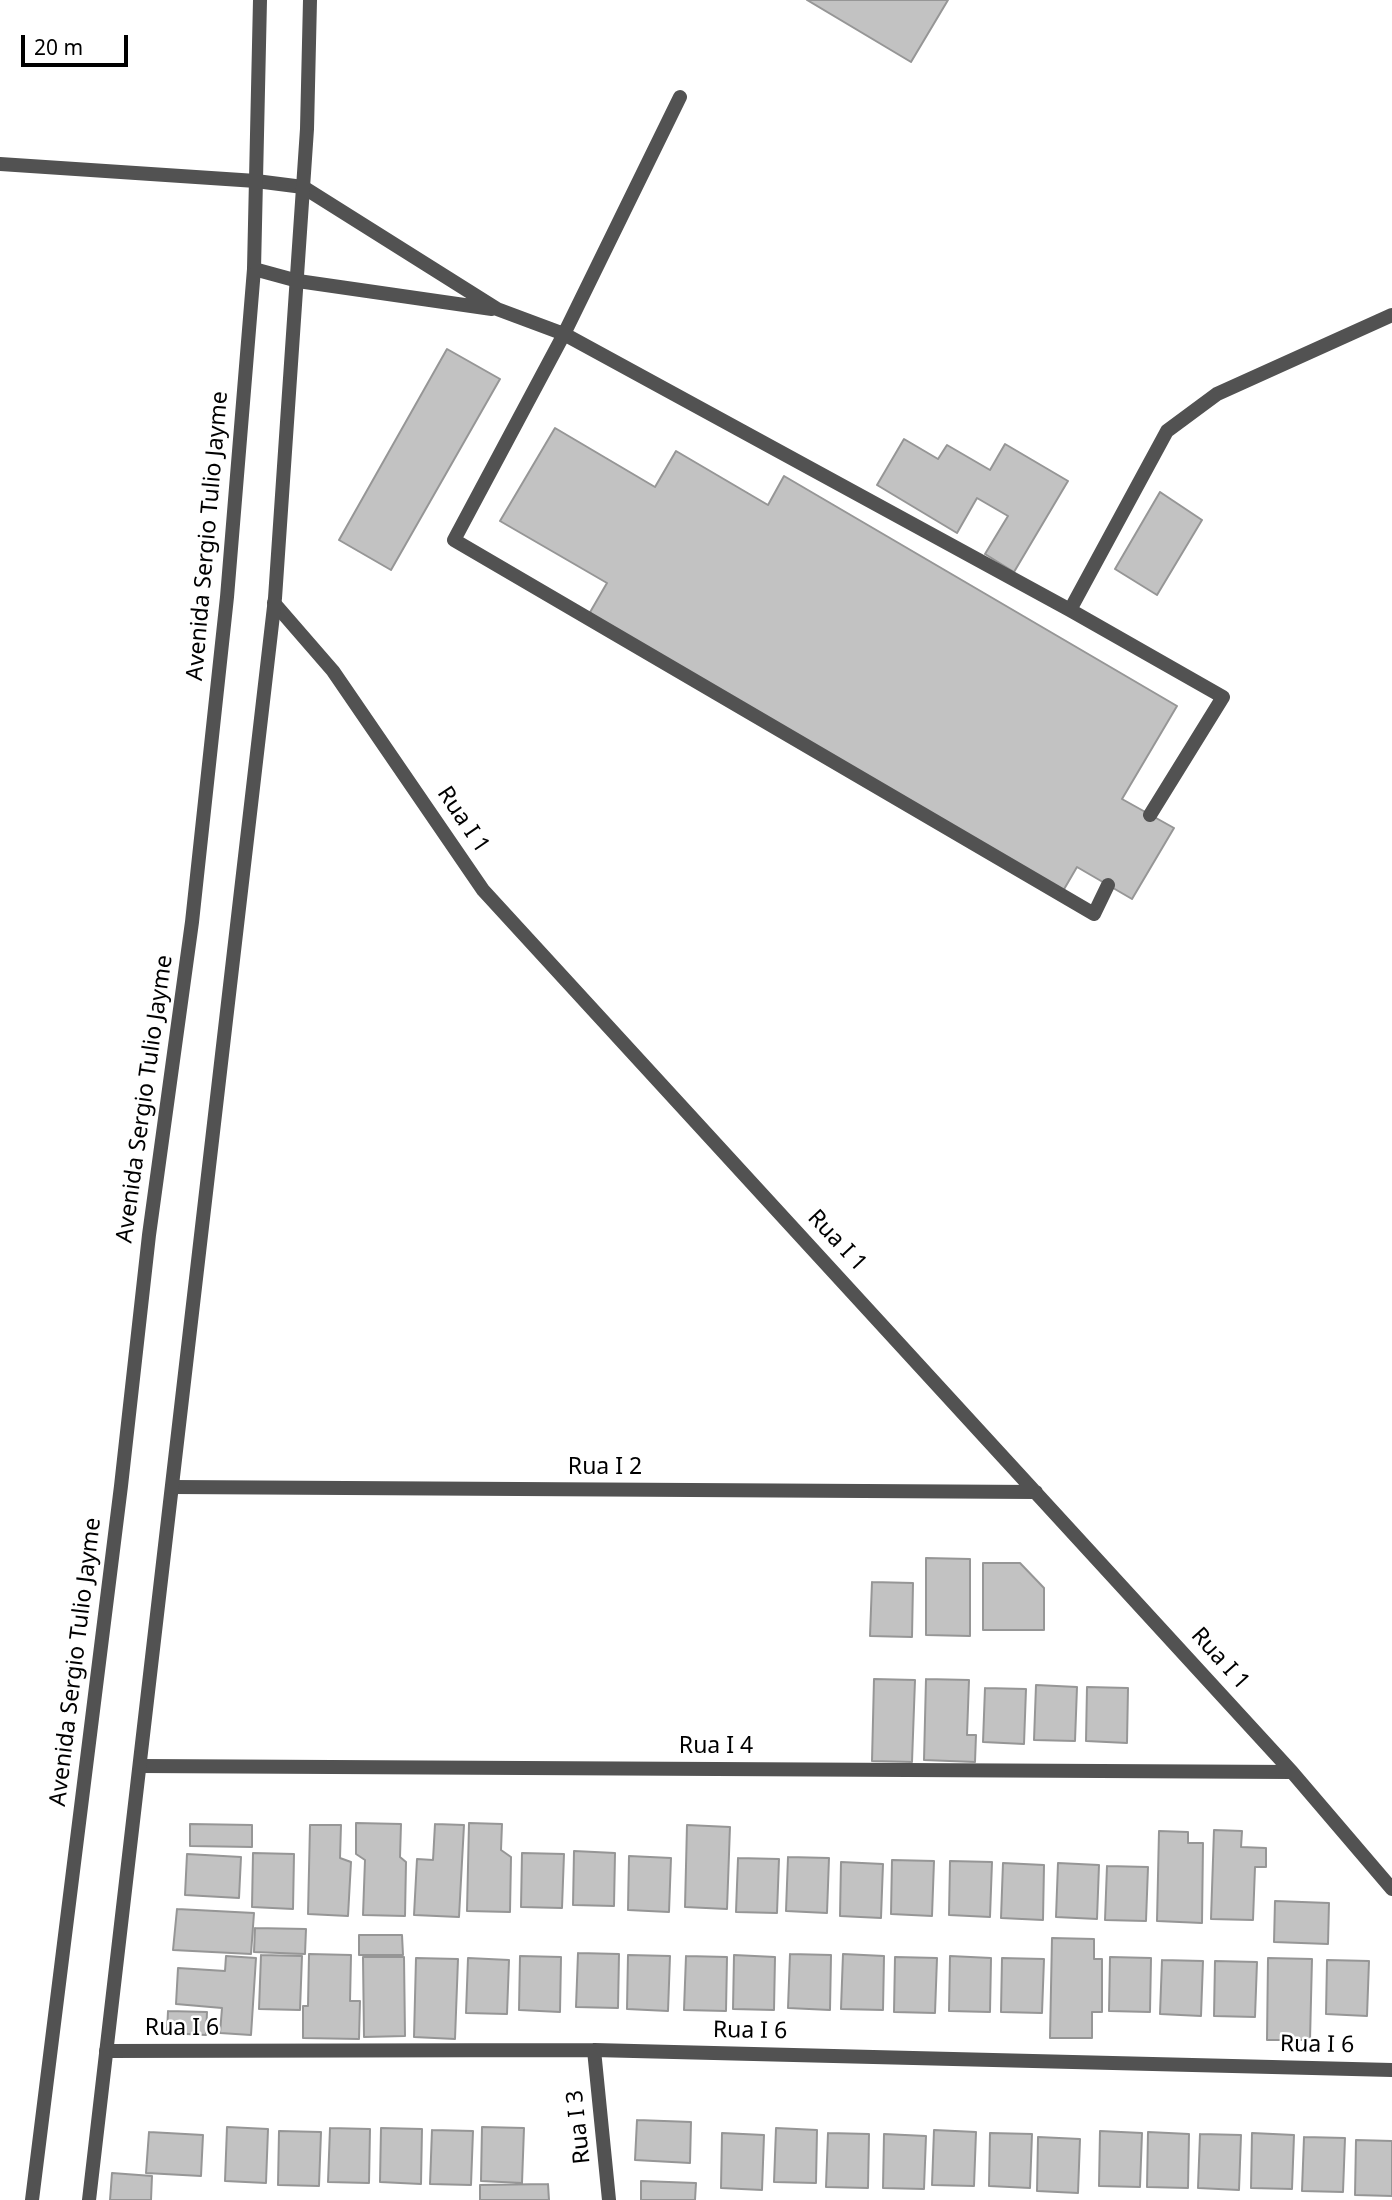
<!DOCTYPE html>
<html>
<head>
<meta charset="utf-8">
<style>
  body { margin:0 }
  #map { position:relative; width:1392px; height:2200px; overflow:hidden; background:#fff; font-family:"Noto Sans",sans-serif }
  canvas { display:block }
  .scale { position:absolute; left:21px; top:35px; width:107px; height:32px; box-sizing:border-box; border:4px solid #000; border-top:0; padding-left:9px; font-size:21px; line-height:24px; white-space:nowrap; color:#000; -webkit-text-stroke:5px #fff; paint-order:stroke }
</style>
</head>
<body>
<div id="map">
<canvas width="1392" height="2200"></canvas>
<div class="scale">20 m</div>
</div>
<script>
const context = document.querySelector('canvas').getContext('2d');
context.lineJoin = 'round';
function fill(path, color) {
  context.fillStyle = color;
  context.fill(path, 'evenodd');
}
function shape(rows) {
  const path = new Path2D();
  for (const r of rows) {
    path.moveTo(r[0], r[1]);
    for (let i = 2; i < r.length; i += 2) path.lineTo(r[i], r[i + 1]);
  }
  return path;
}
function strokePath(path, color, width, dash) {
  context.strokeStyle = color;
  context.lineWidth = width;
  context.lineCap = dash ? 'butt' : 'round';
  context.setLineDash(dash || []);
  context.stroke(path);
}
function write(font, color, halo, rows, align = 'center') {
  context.font = font + ' "Noto Sans",sans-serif';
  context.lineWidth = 5;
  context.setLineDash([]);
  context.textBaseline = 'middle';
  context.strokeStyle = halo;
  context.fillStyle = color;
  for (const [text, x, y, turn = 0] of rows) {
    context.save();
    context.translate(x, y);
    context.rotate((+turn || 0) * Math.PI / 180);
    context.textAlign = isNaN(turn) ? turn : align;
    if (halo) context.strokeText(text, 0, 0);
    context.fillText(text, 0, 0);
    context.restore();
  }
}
const building = shape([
  [807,0,948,0,911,62,807,0],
  [447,349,500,379,391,570,339,540,447,349],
  [555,428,655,487,676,451,768,505,784,476,1177,706,1122,799,1174,828,1132,899,1077,867,1063,891,589,614,607,583,500,521,555,428],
  [904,439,938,459,947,445,990,470,1005,444,1068,481,1014,572,985,554,1008,516,977,498,957,533,877,485,904,439],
  [1160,492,1202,520,1157,595,1115,569,1160,492],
  [926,1558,970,1559,970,1636,926,1635,926,1558],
  [983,1563,1020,1563,1044,1588,1044,1630,983,1630,983,1563],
  [872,1582,913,1583,912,1637,870,1636,872,1582],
  [874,1679,915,1680,912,1762,872,1761,874,1679],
  [926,1679,969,1680,967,1735,976,1735,975,1762,924,1760,926,1679],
  [1036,1685,1077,1687,1075,1741,1034,1740,1036,1685],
  [1087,1687,1128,1688,1127,1743,1086,1741,1087,1687],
  [985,1688,1026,1689,1024,1744,983,1742,985,1688],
  [356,1823,401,1824,400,1857,406,1862,405,1916,363,1915,365,1860,356,1854,356,1823],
  [469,1823,502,1824,501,1850,511,1857,510,1912,467,1911,469,1823],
  [190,1824,252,1825,252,1847,190,1846,190,1824],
  [435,1824,464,1825,459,1917,414,1915,417,1859,433,1860,435,1824],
  [310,1825,341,1825,340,1858,351,1862,348,1916,308,1914,310,1825],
  [687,1825,730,1827,727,1909,685,1907,687,1825],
  [1214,1830,1242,1831,1241,1847,1266,1848,1266,1867,1255,1867,1253,1920,1211,1919,1214,1830],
  [1159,1831,1188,1832,1188,1843,1203,1843,1202,1923,1157,1921,1159,1831],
  [574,1851,615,1853,614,1906,573,1905,574,1851],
  [253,1853,294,1854,293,1909,252,1907,253,1853],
  [522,1853,564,1854,562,1908,521,1907,522,1853],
  [187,1854,241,1857,239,1898,185,1895,187,1854],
  [629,1856,671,1858,669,1912,628,1910,629,1856],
  [788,1857,829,1858,827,1913,786,1911,788,1857],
  [738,1858,779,1859,777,1913,736,1912,738,1858],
  [892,1860,934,1861,932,1916,891,1914,892,1860],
  [950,1861,992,1862,990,1917,949,1915,950,1861],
  [841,1862,883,1864,881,1918,840,1916,841,1862],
  [1003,1863,1044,1865,1043,1920,1001,1918,1003,1863],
  [1058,1863,1099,1865,1097,1919,1056,1917,1058,1863],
  [1107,1866,1148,1867,1146,1921,1105,1920,1107,1866],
  [1275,1901,1329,1903,1328,1944,1274,1942,1275,1901],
  [177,1909,254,1913,251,1954,173,1950,177,1909],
  [255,1928,306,1929,305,1954,254,1952,255,1928],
  [359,1935,402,1935,403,1955,359,1955,359,1935],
  [1052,1938,1094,1939,1094,1959,1102,1959,1102,2012,1092,2012,1092,2038,1050,2038,1052,1938],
  [578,1953,619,1954,618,2008,576,2007,578,1953],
  [309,1954,351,1955,350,2001,360,2001,359,2039,303,2038,303,2006,308,2006,309,1954],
  [790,1954,831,1955,830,2010,788,2008,790,1954],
  [843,1954,884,1956,883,2010,841,2009,843,1954],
  [261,1955,302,1956,300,2010,259,2009,261,1955],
  [628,1955,670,1956,668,2011,627,2009,628,1955],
  [734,1955,775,1957,774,2010,733,2009,734,1955],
  [226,1956,256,1958,251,2035,220,2033,222,2008,176,2004,178,1968,225,1971,226,1956],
  [520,1956,561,1957,560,2012,519,2010,520,1956],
  [686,1956,727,1957,726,2011,684,2010,686,1956],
  [950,1956,991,1958,990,2012,949,2011,950,1956],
  [363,1957,404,1957,405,2036,364,2037,363,1957],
  [895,1957,937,1958,935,2013,894,2012,895,1957],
  [1110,1957,1151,1958,1150,2012,1109,2011,1110,1957],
  [416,1958,458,1959,455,2039,414,2037,416,1958],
  [468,1958,509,1960,507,2014,466,2013,468,1958],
  [1002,1958,1044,1959,1042,2013,1001,2012,1002,1958],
  [1268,1958,1312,1959,1310,2040,1267,2040,1268,1958],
  [1162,1960,1203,1961,1201,2016,1160,2014,1162,1960],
  [1327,1960,1369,1961,1367,2016,1326,2014,1327,1960],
  [1215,1961,1257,1962,1255,2017,1214,2016,1215,1961],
  [168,2011,207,2012,206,2035,167,2033,168,2011],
  [637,2120,691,2122,690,2163,635,2160,637,2120],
  [227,2127,268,2129,266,2183,225,2181,227,2127],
  [482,2127,524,2128,522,2183,481,2181,482,2127],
  [330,2128,370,2129,369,2183,328,2182,330,2128],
  [381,2128,422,2129,421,2184,380,2182,381,2128],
  [776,2128,817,2130,816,2183,774,2182,776,2128],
  [432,2130,473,2131,471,2185,430,2184,432,2130],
  [934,2130,976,2132,974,2186,932,2185,934,2130],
  [279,2131,321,2132,319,2186,278,2185,279,2131],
  [1100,2131,1142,2133,1140,2187,1099,2186,1100,2131],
  [149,2132,203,2135,201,2176,146,2173,149,2132],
  [1148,2132,1189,2134,1188,2188,1147,2187,1148,2132],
  [722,2133,764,2135,762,2190,721,2188,722,2133],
  [828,2133,869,2134,868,2188,826,2187,828,2133],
  [990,2133,1032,2134,1030,2188,989,2186,990,2133],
  [1252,2133,1294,2135,1292,2189,1251,2188,1252,2133],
  [884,2134,926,2136,924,2189,883,2188,884,2134],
  [1200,2134,1241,2135,1239,2190,1198,2188,1200,2134],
  [1038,2137,1080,2139,1078,2193,1037,2191,1038,2137],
  [1304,2137,1345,2138,1343,2192,1302,2191,1304,2137],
  [1356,2140,1392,2141,1392,2196,1355,2195,1356,2140],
  [112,2173,152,2176,151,2200,110,2200,112,2173],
  [641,2181,696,2183,695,2200,641,2200,641,2181],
  [548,2184,549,2200,480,2200,480,2185,548,2184]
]);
const service = shape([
  [680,97,564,334,454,540,1094,914,1108,885],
  [303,187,497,309,564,334,1070,610,1223,697,1150,815],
  [254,269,298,281,492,309],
  [1070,610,1167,431,1217,394,1392,315]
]);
const minor = shape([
  [0,164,256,181,303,187],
  [274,603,333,671,483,890,1292,1772,1392,1889],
  [173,1487,1036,1492],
  [140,1766,1292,1772],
  [594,2050,609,2200],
  [106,2051,594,2050,1392,2070]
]);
const tertiary = shape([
  [32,2200,121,1486,149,1235,192,922,227,597,254,269,260,0],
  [89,2200,275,598,307,129,310,0]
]);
const streetNames = [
  ["Avenida Sergio Tulio Jayme",208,536,-85],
  ["Rua I 1",463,820,56],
  ["Avenida Sergio Tulio Jayme",145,1099,-82],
  ["Rua I 1",837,1241,47],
  ["Rua I 2",605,1467],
  ["Rua I 1",1220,1659,48],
  ["Avenida Sergio Tulio Jayme",76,1662,-83],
  ["Rua I 4",716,1746],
  ["Rua I 6",182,2028],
  ["Rua I 6",750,2031,1],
  ["Rua I 6",1317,2045,1],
  ["Rua I 3",579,2127,-96]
];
fill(building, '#c2c2c2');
strokePath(building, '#969696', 2);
strokePath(service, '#525252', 14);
strokePath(minor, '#525252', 14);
strokePath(tertiary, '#525252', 14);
write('23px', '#000', '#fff', streetNames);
</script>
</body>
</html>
